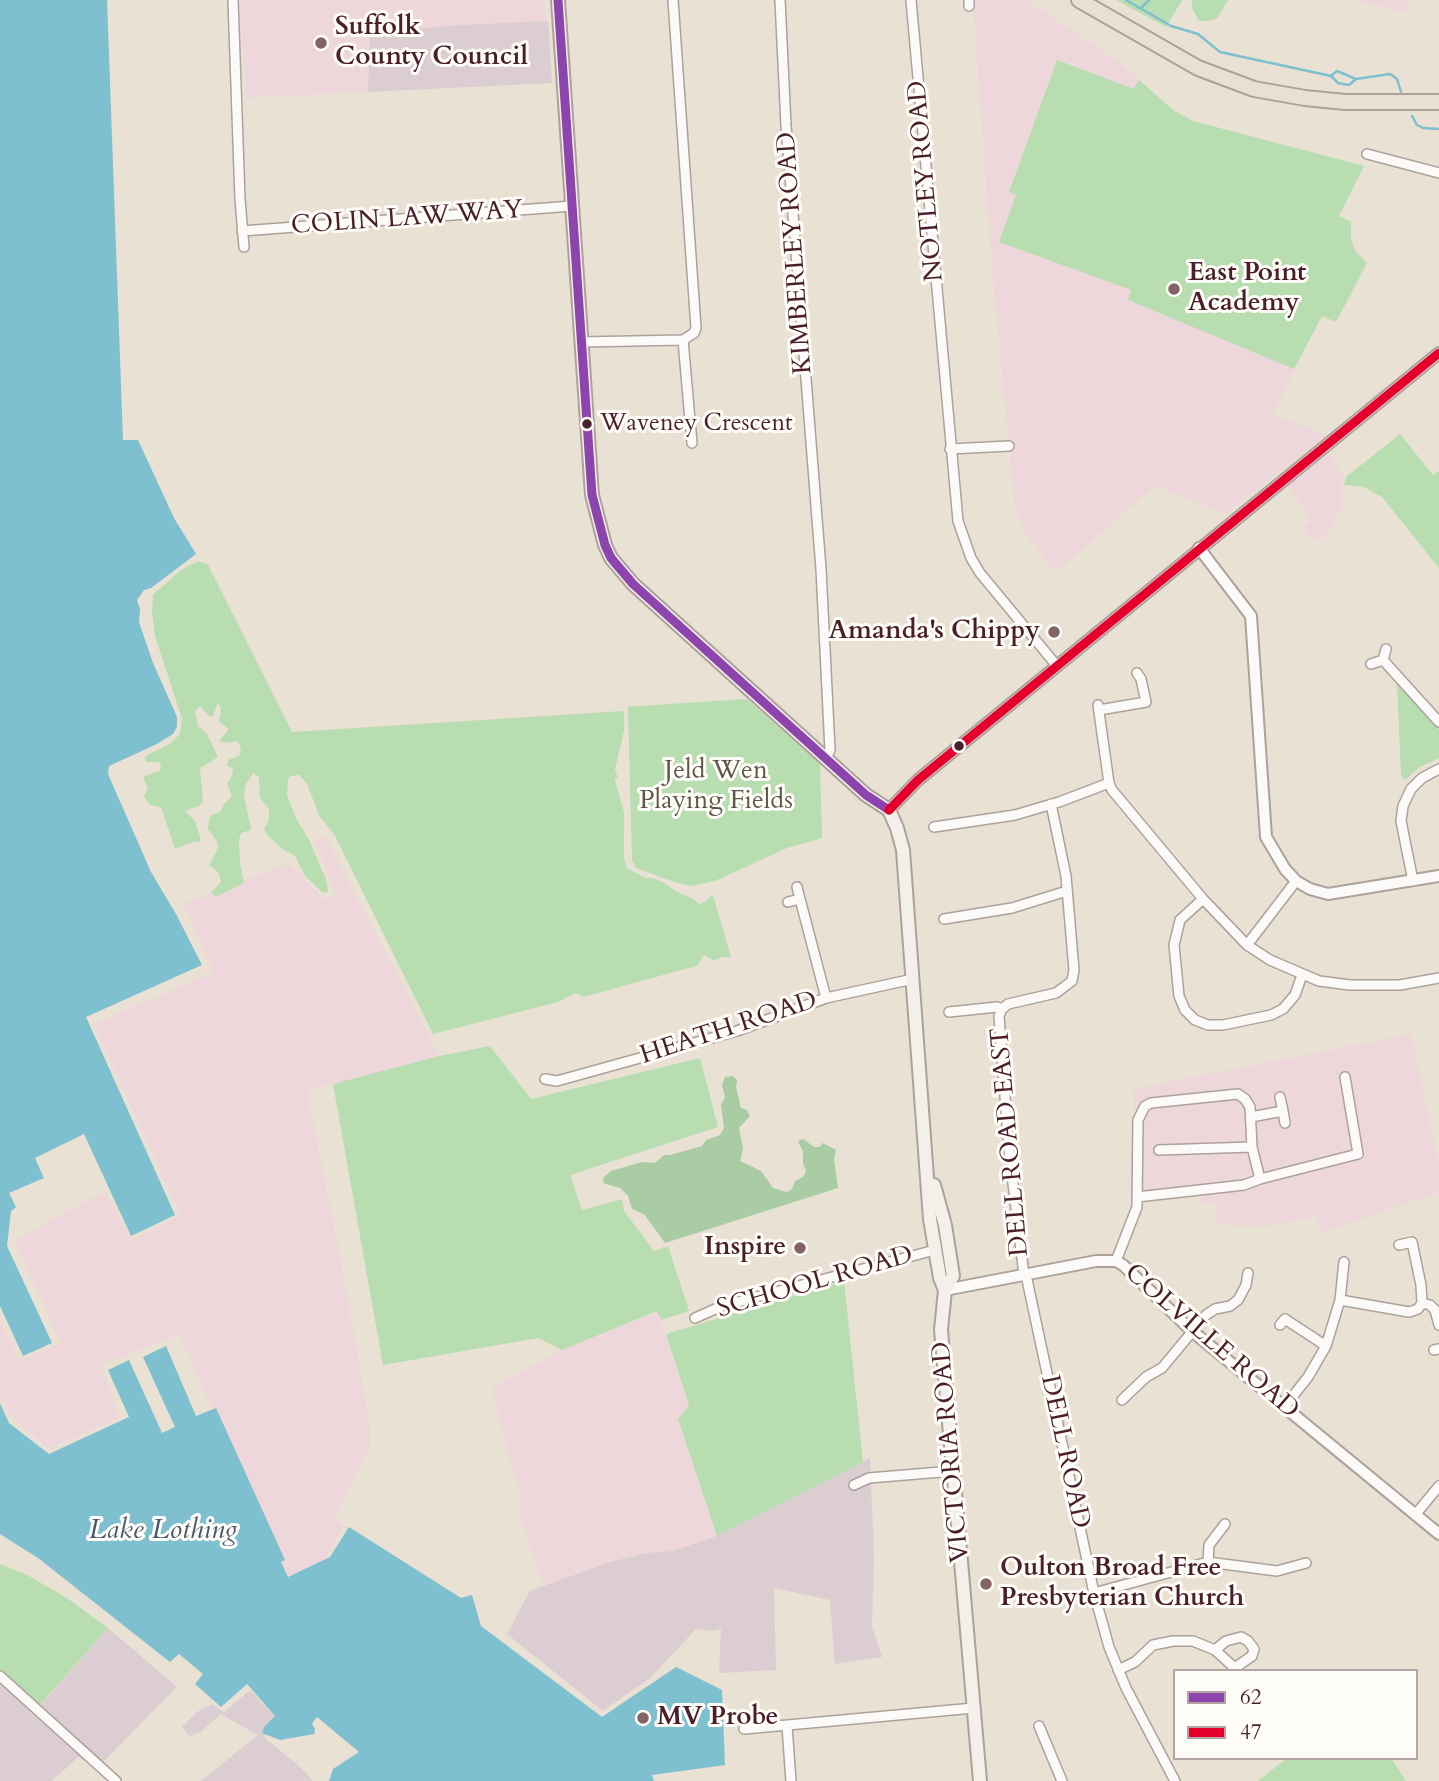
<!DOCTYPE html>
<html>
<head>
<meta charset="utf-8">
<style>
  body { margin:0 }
  #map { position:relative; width:1439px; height:1781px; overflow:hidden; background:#e9e1d3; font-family:Cardo,serif }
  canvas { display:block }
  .legend { position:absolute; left:1173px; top:1669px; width:245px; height:91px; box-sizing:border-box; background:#fdfcf7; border:2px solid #b5a4a5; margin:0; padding:9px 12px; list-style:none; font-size:21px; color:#4a1f2b }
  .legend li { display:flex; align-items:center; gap:14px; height:35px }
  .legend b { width:35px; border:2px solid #b5a4a5 }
</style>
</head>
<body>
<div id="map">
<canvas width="1439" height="1781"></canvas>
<ul class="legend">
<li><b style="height:9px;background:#8e44ad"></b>62</li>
<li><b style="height:9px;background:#e4002b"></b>47</li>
</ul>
</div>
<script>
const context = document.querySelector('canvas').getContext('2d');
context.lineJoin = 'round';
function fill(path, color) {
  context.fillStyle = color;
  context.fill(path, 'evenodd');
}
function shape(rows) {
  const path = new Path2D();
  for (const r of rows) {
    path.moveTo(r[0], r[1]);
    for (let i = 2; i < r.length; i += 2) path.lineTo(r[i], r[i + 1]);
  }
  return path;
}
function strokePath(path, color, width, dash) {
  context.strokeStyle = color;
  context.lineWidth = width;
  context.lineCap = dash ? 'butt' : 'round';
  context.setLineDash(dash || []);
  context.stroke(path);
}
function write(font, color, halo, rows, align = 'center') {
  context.font = font + ' Cardo,serif';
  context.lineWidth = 6;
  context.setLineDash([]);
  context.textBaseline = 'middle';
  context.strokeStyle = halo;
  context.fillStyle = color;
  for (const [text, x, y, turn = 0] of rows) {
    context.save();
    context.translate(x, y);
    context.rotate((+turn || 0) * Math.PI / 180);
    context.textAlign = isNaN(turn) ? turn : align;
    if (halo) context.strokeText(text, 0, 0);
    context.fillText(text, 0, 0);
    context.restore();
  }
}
const built = shape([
  [239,0,545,0,546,21,370,32,368,92,247,98],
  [973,0,1026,0,1120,63,1173,110,1193,121,1364,166,1339,216,1351,222,1351,240,1356,252,1367,263,1336,322,1322,316,1272,415,1327,435,1225,514,1155,486,1055,573,1025,532,1018,518,1014,500,991,256],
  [1357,0,1410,0,1406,13],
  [1326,453,1344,475,1340,492,1343,498,1341,509,1325,535,1314,541,1303,527,1310,521,1306,510,1286,484],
  [326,837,439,1056,307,1091,342,1267,370,1427,370,1445,334,1519,344,1525,325,1560,288,1577,179,1334,101,1365,120,1418,48,1449,8,1413,0,1395,0,1319,19,1360,61,1343,14,1240,104,1192,132,1240,180,1215,94,1024,214,972,183,904,289,863,324,899,336,896,315,841],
  [1411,1034,1439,1165,1439,1192,1322,1232,1315,1216,1270,1226,1216,1225,1215,1203,1201,1202,1200,1187,1143,1192,1133,1089],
  [658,1311,689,1405,678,1419,717,1536,673,1551,645,1553,610,1562,543,1586,519,1514,521,1499,491,1388,562,1350]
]);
const industrial = shape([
  [548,21,552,83,368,92,370,32,461,25],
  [870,1458,874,1558,872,1627,882,1657,835,1664,830,1600,774,1588,776,1670,719,1673,721,1629,711,1631,696,1629,650,1678,603,1711,507,1634,530,1591,610,1562,645,1553,673,1551,717,1536],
  [108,1628,177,1687,97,1768,78,1757,52,1781,0,1781,0,1670,40,1706],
  [250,1690,278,1720,264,1737,302,1769,313,1781,201,1781,258,1735,221,1714,199,1733,189,1736,182,1727,197,1712,213,1704,224,1712]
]);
const green = shape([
  [1116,0,1182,0,1166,27],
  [1192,0,1228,0,1217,18,1208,21,1199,21,1192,8],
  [1057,60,1134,89,1139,80,1173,110,1193,121,1364,166,1339,216,1351,222,1351,240,1356,252,1367,263,1336,322,1322,316,1294,369,1128,300,1131,290,999,242,1016,195,1009,192],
  [1400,434,1433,475,1439,471,1439,568,1382,497,1364,487,1344,485,1346,477],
  [198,561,208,565,292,732,624,711,624,731,615,769,618,779,615,777,615,780,624,812,624,858,627,868,646,878,652,878,664,883,677,892,694,899,700,905,713,895,731,957,722,957,714,961,704,955,697,966,685,969,583,997,575,993,558,1002,433,1034,334,834,320,817,307,784,299,775,290,776,288,779,287,795,296,818,310,842,327,882,328,892,322,892,305,876,295,856,281,848,268,836,264,829,269,819,269,809,260,798,259,777,253,773,245,786,244,796,251,830,241,833,239,840,240,864,244,883,215,897,211,892,221,882,218,872,209,865,218,848,217,841,208,829,209,820,212,815,220,812,224,804,232,796,227,784,232,776,233,768,227,766,227,763,230,759,239,756,241,750,238,741,225,743,219,741,229,729,219,722,221,709,218,702,213,716,210,717,200,706,195,711,198,726,207,734,218,757,200,768,203,801,199,806,187,810,186,812,195,821,201,840,199,842,192,842,175,849,161,807,150,805,144,796,148,789,143,777,160,771,161,767,159,762,147,762,144,757,171,743,180,734,182,719,155,636,152,613,153,595,181,570],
  [1397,682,1434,721,1439,730,1439,758,1420,767,1405,780,1401,775],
  [747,699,820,764,822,838,787,848,715,881,691,886,674,882,636,868,632,860,628,707,624,707],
  [490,1046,531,1099,700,1058,718,1127,570,1175,582,1210,622,1199,624,1211,654,1251,668,1246,689,1311,661,1320,657,1311,562,1350,538,1338,383,1365,333,1084,439,1056],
  [844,1281,863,1462,717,1536,678,1419,689,1405,666,1334],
  [0,1564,27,1575,67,1598,108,1628,39,1706,0,1670],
  [1287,1758,1391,1758,1406,1781,1258,1781]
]);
const forest = shape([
  [733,1076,737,1080,736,1087,741,1108,747,1110,750,1116,739,1128,743,1149,740,1161,761,1171,773,1188,787,1192,792,1189,795,1181,803,1177,806,1171,803,1163,803,1151,798,1142,800,1140,803,1139,814,1147,819,1147,823,1143,836,1150,834,1159,838,1188,665,1243,644,1214,632,1209,628,1196,620,1188,603,1183,604,1177,611,1171,642,1162,655,1163,664,1155,670,1155,702,1146,706,1140,720,1135,724,1128,721,1105,725,1097,722,1085,725,1077]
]);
const water = shape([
  [0,0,107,0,123,440,138,440,174,518,196,554,151,588,144,590,137,600,140,609,139,622,153,663,177,717,177,727,173,734,157,744,109,766,108,774,151,872,176,914,202,965,86,1017,175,1215,131,1236,84,1134,35,1158,44,1178,9,1193,16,1207,11,1211,7,1246,52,1343,23,1356,0,1306],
  [166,1346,196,1416,216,1408,285,1560,281,1562,288,1577,330,1557,349,1527,461,1598,472,1595,481,1626,602,1717,676,1667,722,1690,725,1765,652,1775,654,1781,329,1781,333,1769,359,1752,317,1717,312,1724,315,1729,314,1734,280,1740,262,1733,265,1726,275,1716,247,1684,221,1707,195,1684,203,1674,179,1654,170,1662,38,1558,0,1534,0,1403,9,1423,49,1454,129,1417,108,1370,129,1360,162,1433,175,1427,143,1357]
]);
const stream = shape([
  [1126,0,1171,26,1198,34,1220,52,1331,76,1337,71,1356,79,1390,74,1397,79,1401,92],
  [1141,8,1149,0],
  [1331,76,1338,83,1349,85,1356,79],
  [1412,116,1417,125,1423,128,1439,129]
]);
const minor = shape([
  [233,0,240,199,244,247],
  [780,0,786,125,821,569,830,750,827,757],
  [911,0,958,521,971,558,980,573,1057,666],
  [969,0,969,6],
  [1367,154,1439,173],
  [242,231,572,206],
  [683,340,692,443],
  [581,342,683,340,694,333,696,328,673,0],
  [950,449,1009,446],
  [1383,660,1386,649],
  [1371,664,1383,660,1439,722],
  [1098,705,1109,783,1112,790,1203,899,1247,945,1270,960,1319,981,1350,985,1400,985,1439,978],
  [1099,710,1146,702,1141,679,1137,673],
  [934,827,1015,815,1059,802,1109,783],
  [1413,881,1401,821,1403,806,1411,789,1422,778,1439,769],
  [797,887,800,899],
  [1203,899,1180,920,1174,945,1179,996,1185,1010,1195,1020,1208,1025,1223,1025,1271,1015,1283,1009,1295,995,1302,975],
  [788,902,800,899,826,998],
  [944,919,1012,908,1067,891],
  [1247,945,1296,881],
  [1002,1009,999,1016,1009,1150,1024,1275],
  [949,1012,997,1007,1002,1009,1008,1004,1056,993,1072,981,1074,970,1066,876,1051,804],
  [545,1079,557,1081,737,1031,826,998,913,979],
  [1283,1111,1285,1123],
  [1251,1117,1283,1111,1280,1097],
  [1159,1150,1252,1147],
  [1137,1197,1244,1185,1260,1179,1358,1154,1345,1077],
  [1116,1261,1137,1207,1138,1120,1145,1106,1151,1103,1238,1094,1245,1099,1250,1107,1252,1147,1260,1179],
  [1026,1275,1094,1593,1109,1647,1126,1688,1175,1781],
  [1340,1300,1409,1312,1418,1309,1422,1303,1421,1285,1412,1242,1399,1245],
  [1422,1303,1430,1305,1435,1310,1439,1325],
  [695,1318,722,1306,935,1250],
  [1280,1325,1285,1319,1326,1346],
  [1434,1350,1439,1349],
  [1122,1400,1146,1377,1162,1368,1206,1315,1215,1309,1230,1306,1238,1300,1246,1285,1248,1273],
  [1285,1406,1308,1377,1326,1346,1340,1300,1344,1262],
  [854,1485,869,1478,953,1471],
  [1415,1515,1439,1486],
  [1208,1562,1209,1545,1225,1524],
  [1094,1593,1208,1562,1277,1571,1306,1563],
  [1215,1650,1226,1641,1241,1637,1248,1641,1254,1649,1252,1656,1236,1667],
  [1118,1670,1135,1662,1153,1645,1173,1641,1193,1641,1215,1650,1238,1671],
  [0,1676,116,1781],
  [787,1726,791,1781],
  [1039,1726,1062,1781],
  [744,1729,974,1708]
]);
const tertiary = shape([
  [1199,548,1251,616,1266,837,1285,869,1296,881,1310,889,1328,894,1439,876],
  [889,810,918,780,1439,353],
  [945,1290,1096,1261,1116,1261,1123,1265,1192,1331,1439,1534]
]);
const secondary = shape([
  [558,0,592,495,605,545,611,558,633,584,866,795,889,810,897,828,903,850,930,1219,940,1278,945,1290],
  [934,1185,945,1225,953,1276,945,1290,941,1330,980,1781]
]);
const trunk = shape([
  [1079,0,1198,68,1254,89,1305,98,1345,102,1439,102]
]);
const bus1 = shape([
  [558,0,592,495,605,545,611,558,633,584,866,795,889,810]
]);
const bus2 = shape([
  [889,810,918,780,1439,353]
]);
const markers = [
  [321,43,7,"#826366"],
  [1174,289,7,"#826366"],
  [587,424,6,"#4a1f2b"],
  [1054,632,7,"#826366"],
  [959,746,6,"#4a1f2b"],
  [800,1248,7,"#826366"],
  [986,1584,7,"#826366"],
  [643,1718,7,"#826366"]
];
const busNames = [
  ["Waveney Crescent",600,424]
];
const poiNames = [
  ["Suffolk",335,28],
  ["County Council",335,58],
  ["East Point",1188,274],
  ["Academy",1188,304],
  ["Amanda's Chippy",1040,632,"right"],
  ["Inspire",786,1248,"right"],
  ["Oulton Broad Free",1000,1569],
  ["Presbyterian Church",1000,1599],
  ["MV Probe",657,1718]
];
const streetNames = [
  ["NOTLEY ROAD",927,181,-95],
  ["COLIN LAW WAY",407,219,-4],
  ["KIMBERLEY ROAD",796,253,-94],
  ["HEATH ROAD",729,1029,-18],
  ["DELL ROAD EAST",1011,1142,-95],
  ["SCHOOL ROAD",815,1283,-16],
  ["COLVILLE ROAD",1211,1342,41],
  ["VICTORIA ROAD",952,1452,-95],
  ["DELL ROAD",1064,1452,78]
];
const parkNames = [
  ["Jeld Wen",716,772],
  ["Playing Fields",716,802]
];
const waterNames = [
  ["Lake Lothing",163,1532]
];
fill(built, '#eed7da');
fill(industrial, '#dbcdd1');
fill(green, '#b8ddb1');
fill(forest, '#a9cca4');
fill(water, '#7ebfd0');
strokePath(stream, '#7ebfd0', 2.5);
strokePath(minor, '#aca29b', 12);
strokePath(tertiary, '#aca29b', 14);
strokePath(secondary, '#aca29b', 16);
strokePath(trunk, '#aca29b', 18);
strokePath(minor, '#fcfaf8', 9);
strokePath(tertiary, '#fcfaf8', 10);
strokePath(secondary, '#f3f0ea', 12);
strokePath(trunk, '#e6e1d4', 14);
strokePath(bus1, '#8e44ad', 9);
strokePath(bus2, '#e4002b', 9);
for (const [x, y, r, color] of markers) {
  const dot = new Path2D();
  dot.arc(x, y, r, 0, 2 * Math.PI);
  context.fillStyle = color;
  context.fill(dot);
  strokePath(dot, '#fdfcf7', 2.5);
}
write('24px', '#4a1f2b', '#fdfcf7', busNames, 'left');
write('bold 26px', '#4a1f2b', '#fdfcf7', poiNames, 'left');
write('26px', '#4a1f2b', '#fdfcf7', streetNames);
write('26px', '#5f574b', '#fdfcf7', parkNames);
write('italic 28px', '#4c596c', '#fdfcf7', waterNames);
</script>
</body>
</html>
